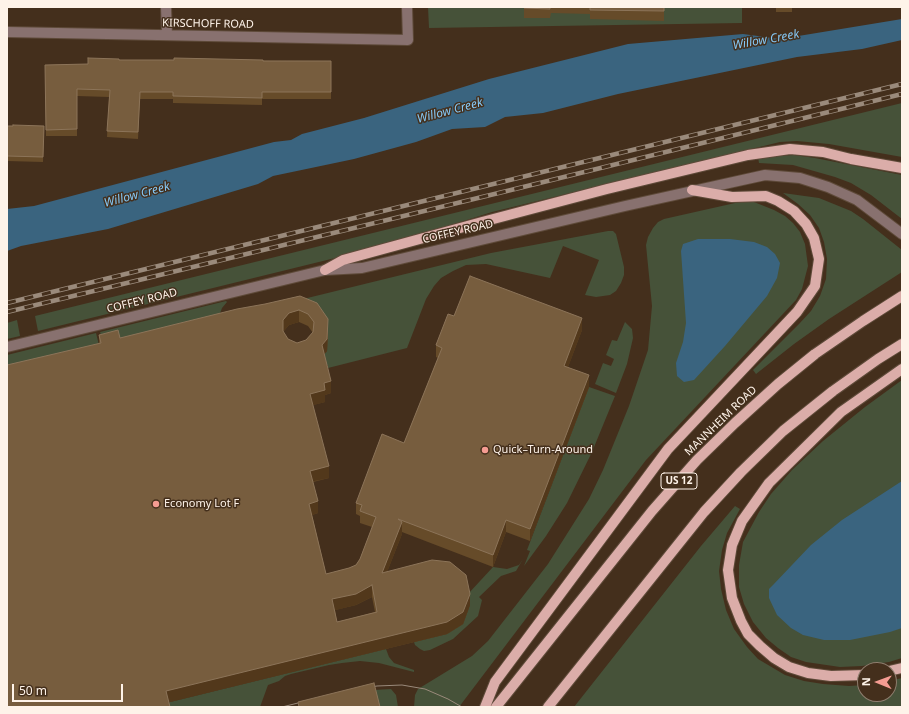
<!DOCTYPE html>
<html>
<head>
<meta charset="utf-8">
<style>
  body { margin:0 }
  #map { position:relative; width:909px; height:714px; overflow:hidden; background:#442f1c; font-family:"Noto Sans",sans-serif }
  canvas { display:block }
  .frame { position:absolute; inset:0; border:8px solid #fef3e9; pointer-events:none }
  .north { position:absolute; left:857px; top:662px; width:40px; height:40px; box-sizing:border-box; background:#442f1c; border:1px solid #8e7d6e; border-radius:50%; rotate:271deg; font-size:11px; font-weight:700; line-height:16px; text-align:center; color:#fef3e9 }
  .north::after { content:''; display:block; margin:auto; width:14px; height:18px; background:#f59c92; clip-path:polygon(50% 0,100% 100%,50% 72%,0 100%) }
  .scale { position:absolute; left:12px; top:684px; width:111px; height:18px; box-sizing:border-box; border:2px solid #fef3e9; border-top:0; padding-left:5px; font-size:12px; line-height:14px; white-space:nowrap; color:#fef3e9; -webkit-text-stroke:3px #442f1c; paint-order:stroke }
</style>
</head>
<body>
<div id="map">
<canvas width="909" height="714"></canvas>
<div class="frame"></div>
<div class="north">N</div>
<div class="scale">50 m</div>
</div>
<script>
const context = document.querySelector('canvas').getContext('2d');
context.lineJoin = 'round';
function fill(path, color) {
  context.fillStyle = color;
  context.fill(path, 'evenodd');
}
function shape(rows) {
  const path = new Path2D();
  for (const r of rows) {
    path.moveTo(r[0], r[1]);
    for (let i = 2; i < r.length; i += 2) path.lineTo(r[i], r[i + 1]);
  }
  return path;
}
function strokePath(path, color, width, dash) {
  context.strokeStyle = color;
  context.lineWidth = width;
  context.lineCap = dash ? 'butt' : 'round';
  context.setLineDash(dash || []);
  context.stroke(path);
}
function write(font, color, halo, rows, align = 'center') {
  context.font = font + ' "Noto Sans",sans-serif';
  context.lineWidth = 3;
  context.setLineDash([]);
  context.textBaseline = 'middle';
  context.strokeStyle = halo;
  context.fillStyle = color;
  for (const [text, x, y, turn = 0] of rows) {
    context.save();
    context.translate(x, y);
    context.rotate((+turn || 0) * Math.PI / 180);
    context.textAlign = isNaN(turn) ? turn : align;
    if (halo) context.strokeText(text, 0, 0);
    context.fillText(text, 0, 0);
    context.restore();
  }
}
const green = shape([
  [428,7,742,7,742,23,429,28],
  [902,103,902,157,829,144,797,141,780,142,492,212,388,245,38,331,35,316],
  [794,155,815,158,902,175,902,219,871,195,851,183,835,177,793,165,759,163,758,157],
  [783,193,819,198,851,211,863,219,902,250,902,272,829,319,794,344,756,374,753,370,799,324,811,311,820,296,826,279,827,259,824,242,819,228,810,215,798,204],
  [744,201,754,202,774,210,785,216,793,223,800,232,805,244,808,266,802,289,796,300,646,460,459,707,414,707,415,695,418,689,472,656,488,641,548,564,589,499,603,470,629,406,648,350,652,306,646,245,648,237,653,228,658,222,664,219],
  [608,231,613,231,616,234,624,267,624,275,621,283,616,291,610,295,596,297,585,295,599,260,563,246,550,278,486,264,466,265,453,271,441,278,434,286,426,299,407,348,328,368,328,365,316,367,315,365,327,351,328,331,317,315,291,302,491,253],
  [226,301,227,302,222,308,218,319,104,344,100,332],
  [17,320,20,336,7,339,7,323],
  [625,322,632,329,633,338,627,364,616,393,595,384,603,363,611,366,614,359,606,355,612,340,617,341],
  [96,333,99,345,7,377,7,355],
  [902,380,902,658,889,662,862,666,840,667,806,662,791,657,778,648,766,638,753,622,744,604,739,587,739,565,743,542,759,512,771,494,792,470,823,441,865,407],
  [589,387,615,396,592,452,567,503,546,536,524,566,530,551,527,550],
  [735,506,740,509,727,533,722,550,719,571,721,589,726,610,734,629,747,647,758,659,785,675,804,681,823,684,849,686,865,685,865,694,889,694,889,681,902,678,902,707,574,707,701,546],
  [523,559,516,571,501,576,479,597,482,600,478,616,453,639,430,650,424,651,420,649,415,645,414,642,447,634,463,624,470,605,468,594,493,567,507,569,519,565],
  [386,649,389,657,394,663,414,670,414,672,379,663,360,661,342,663,329,665,291,674,285,676,279,681,268,685,260,707,167,707,166,703],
  [391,689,396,695,398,707,378,707,374,690]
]);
const water = shape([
  [902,19,902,40,862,49,797,57,618,94,543,113,505,117,485,127,452,129,416,142,354,159,273,176,258,184,108,229,21,246,7,251,7,209,34,206,274,142,291,140,302,134,364,118,489,79,628,44,743,34,780,39],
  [698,239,730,239,754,242,767,247,775,254,780,263,777,278,767,296,725,346,694,380,684,382,677,376,676,363,683,342,686,323,681,251,683,244],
  [902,481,902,628,890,632,850,640,824,640,803,635,791,628,777,615,769,598,769,589,773,585,811,545,842,520]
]);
const minor = shape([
  [166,7,167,35],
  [7,32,408,40,407,7],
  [7,347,325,270,362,268,625,206,765,175,800,178,828,187,857,200,902,234]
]);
const major = shape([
  [325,270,343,260,482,222,607,189,748,155,790,149,823,152,851,159,902,168],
  [889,671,902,668],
  [865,675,831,676,808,673,789,667,774,658,760,646,748,634,741,621,732,598,728,570,732,545,742,521,769,483,841,412,902,369],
  [485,707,495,682,668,449,797,312,815,286,819,259,814,238,806,224,794,211,778,201,766,196,732,197,692,190],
  [496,707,652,511,697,460,735,423,778,384,815,354,863,321,902,296],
  [548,707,704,512,741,472,783,431,833,391,878,359,902,344]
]);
const tram = shape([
  [364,688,377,686,402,685,425,689,448,699,462,707],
  [282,707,310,700]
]);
const rail = shape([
  [7,303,902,84],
  [7,312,511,190,902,94]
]);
const wall = shape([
  [524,7,664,7,664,21,590,19,590,14,551,13,550,18,524,18],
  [776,7,792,7,792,12,776,12],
  [119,60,331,61,331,99,262,99,262,105,173,103,173,99,140,99,138,139,107,137,109,97,77,96,77,136,46,136,45,65,88,64],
  [7,126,44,126,43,162,7,161],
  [300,296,328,331,327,351,324,354,331,393,325,395,325,402,313,405,329,478,313,482,318,513,312,515,326,574,349,568,356,565,360,559,372,527,360,523,360,516,356,514,356,503,404,443,438,358,436,357,436,345,454,316,582,330,568,367,589,387,530,541,506,532,493,567,402,532,402,534,387,572,470,605,463,624,447,634,169,702,99,343,99,335,120,338],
  [299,322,308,326,313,333,306,340,297,343,288,339,283,332,289,325],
  [372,597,375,612,337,622,335,610,356,605]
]);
const shadedWall = shape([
  [299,310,299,322,289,325,283,332,283,343,283,320,289,313],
  [582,318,582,330,564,378,564,366],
  [328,319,327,351,322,357,322,345],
  [589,375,589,387,530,541,530,529],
  [331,381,331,393,325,395,325,402,310,406,310,394,324,383],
  [329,466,329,478,310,482,310,471],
  [318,501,318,513,309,516,309,504],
  [506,520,506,532,493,567,493,555],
  [402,522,402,534,382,585,382,573],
  [372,585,372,597,356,605,332,611,332,599],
  [470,594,470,605,463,624,447,634,166,703,166,691]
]);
const building = shape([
  [524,7,550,7,550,9,524,8,524,7],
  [590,7,664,7,664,11,590,10,590,7],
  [88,58,119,59,119,60,174,60,174,58,263,60,263,61,331,61,331,92,262,92,262,98,173,96,173,92,140,92,138,132,107,131,110,90,77,89,77,129,46,130,45,65,88,64,88,58],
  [13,125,44,126,43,157,7,156,7,126,13,126,13,125],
  [470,276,582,318,564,366,589,375,530,529,506,520,493,555,398,519,402,522,382,573,432,560,450,562,466,575,470,594,463,612,447,622,166,691,170,707,7,707,7,365,101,343,99,335,118,330,120,338,237,309,265,304,300,296,317,303,328,319,327,339,322,345,331,381,324,383,325,390,310,394,329,466,310,471,318,501,309,504,326,574,349,568,356,565,360,559,376,517,360,511,362,505,356,503,382,434,404,443,442,348,436,345,448,314,454,316,470,276],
  [299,310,308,314,314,322,313,332,306,340,297,343,288,339,283,331,283,320,289,313,299,310],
  [372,585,377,612,337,622,332,599,356,594,372,585],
  [374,683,380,707,299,707,298,702,374,683]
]);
const markers = [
  [485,450,4,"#f59c92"],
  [156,504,4,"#f59c92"]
];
const shields = [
  [679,481,36]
];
const shieldNames = [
  ["US 12",679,481]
];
const streetNames = [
  ["KIRSCHOFF ROAD",208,24,1],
  ["COFFEY ROAD",458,232,-13],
  ["COFFEY ROAD",142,301,-14],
  ["MANNHEIM ROAD",721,421,-44]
];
const poiNames = [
  ["Quick–Turn-Around",493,450],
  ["Economy Lot F",164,504]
];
const waterNames = [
  ["Willow Creek",766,40,-10],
  ["Willow Creek",450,111,-15],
  ["Willow Creek",137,195,-15]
];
fill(green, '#465239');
fill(water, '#3a647f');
strokePath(minor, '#5e4a39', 12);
strokePath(major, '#5e4a39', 12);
strokePath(minor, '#88716f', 10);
strokePath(major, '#dbada9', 10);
strokePath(tram, '#9a8a7b', 1);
strokePath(rail, '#9a8a7b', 4.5);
strokePath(rail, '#442f1c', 3, [9]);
fill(wall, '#664b29');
fill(shadedWall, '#52381b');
fill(building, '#775d3e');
strokePath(building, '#8c7459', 1);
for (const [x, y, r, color] of markers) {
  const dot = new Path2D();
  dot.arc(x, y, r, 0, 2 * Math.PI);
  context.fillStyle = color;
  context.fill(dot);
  strokePath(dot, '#442f1c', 1.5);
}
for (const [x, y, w] of shields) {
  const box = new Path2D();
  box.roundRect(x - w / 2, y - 8, w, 16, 3);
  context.fillStyle = '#442f1c';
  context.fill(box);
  strokePath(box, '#fef3e9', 1);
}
write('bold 10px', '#fef3e9', null, shieldNames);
write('11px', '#fef3e9', '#442f1c', streetNames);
write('11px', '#fef3e9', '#442f1c', poiNames, 'left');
write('italic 12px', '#85c9f7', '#442f1c', waterNames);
</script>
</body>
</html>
